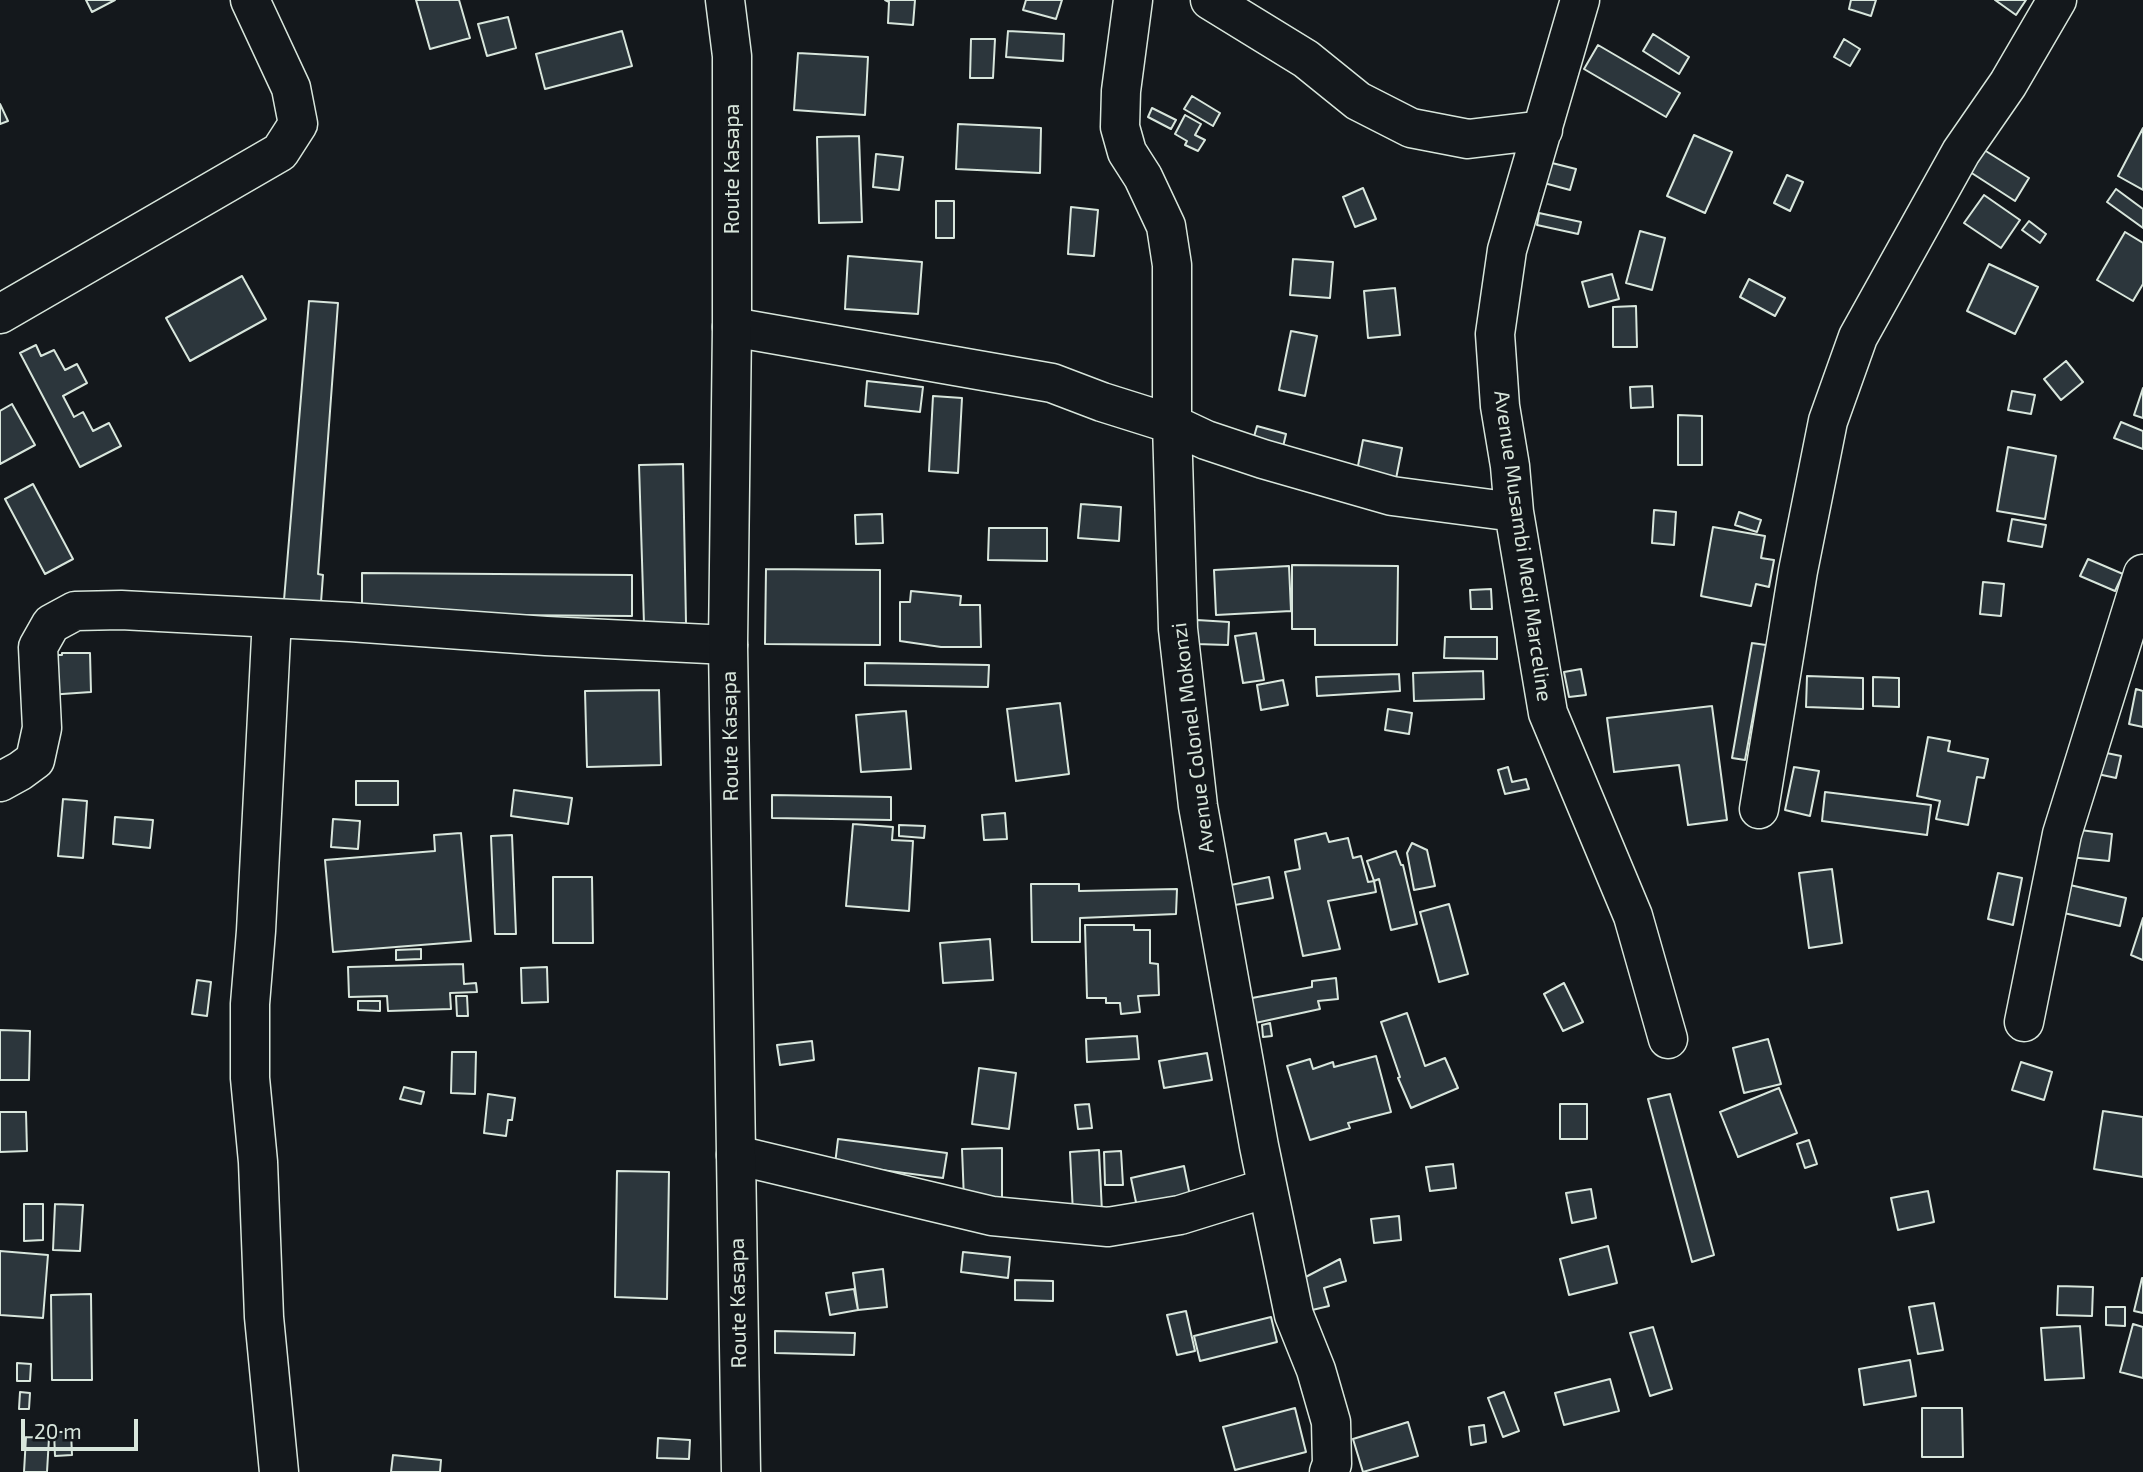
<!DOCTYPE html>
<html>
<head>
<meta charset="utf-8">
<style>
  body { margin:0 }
  #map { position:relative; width:2143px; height:1472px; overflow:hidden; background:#14181c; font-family:"Exo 2",sans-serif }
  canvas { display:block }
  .scale { position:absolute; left:21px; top:1419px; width:117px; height:32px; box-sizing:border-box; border:4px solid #d8e6dc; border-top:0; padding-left:9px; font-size:21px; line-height:24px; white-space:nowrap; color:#d8e6dc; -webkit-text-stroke:5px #14181c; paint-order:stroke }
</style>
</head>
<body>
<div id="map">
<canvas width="2143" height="1472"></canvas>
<div class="scale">20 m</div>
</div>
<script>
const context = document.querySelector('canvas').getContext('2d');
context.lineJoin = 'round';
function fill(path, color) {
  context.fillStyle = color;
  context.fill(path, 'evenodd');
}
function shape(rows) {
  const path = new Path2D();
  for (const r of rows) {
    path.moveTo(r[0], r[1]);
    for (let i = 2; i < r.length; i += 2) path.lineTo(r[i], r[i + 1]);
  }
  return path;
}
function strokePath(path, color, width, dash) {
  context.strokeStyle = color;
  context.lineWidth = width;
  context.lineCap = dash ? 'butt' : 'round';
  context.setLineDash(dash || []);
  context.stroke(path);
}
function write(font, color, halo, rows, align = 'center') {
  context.font = font + ' "Exo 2",sans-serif';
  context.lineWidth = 5;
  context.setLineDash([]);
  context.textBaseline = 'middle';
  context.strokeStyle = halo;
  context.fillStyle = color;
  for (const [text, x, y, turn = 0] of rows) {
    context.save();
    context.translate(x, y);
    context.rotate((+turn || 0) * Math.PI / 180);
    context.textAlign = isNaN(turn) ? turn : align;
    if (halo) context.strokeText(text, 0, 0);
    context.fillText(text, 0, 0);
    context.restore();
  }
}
const building = shape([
  [86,0,115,0,92,12,86,0],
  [416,0,459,0,470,38,430,49,416,0],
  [885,0,915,0,913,25,888,23,889,2,885,0],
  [1026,0,1062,0,1056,19,1023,10,1026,0],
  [1851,0,1876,0,1871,16,1849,9,1851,0],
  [1995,0,2026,0,2016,15,1995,0],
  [508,17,516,48,487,56,478,24,508,17],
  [622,31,632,66,545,89,536,54,622,31],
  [1008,31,1064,34,1063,61,1006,57,1008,31],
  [1653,34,1689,57,1679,74,1643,51,1653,34],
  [971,39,995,39,993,78,970,78,971,39],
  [1844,39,1860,49,1850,66,1834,57,1844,39],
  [1598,45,1680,93,1666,117,1584,69,1598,45],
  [798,53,868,57,865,115,794,110,798,53],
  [1192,96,1220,113,1213,126,1184,109,1192,96],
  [0,104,8,121,0,124,0,104],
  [1152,108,1176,120,1171,129,1148,117,1152,108],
  [1185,115,1201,124,1195,135,1205,140,1198,151,1185,145,1187,141,1175,134,1185,115],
  [958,124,1041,128,1040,173,956,169,958,124],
  [2143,128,2143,190,2118,176,2143,128],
  [1694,135,1732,152,1705,213,1667,196,1694,135],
  [859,136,862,222,819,223,817,137,859,136],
  [1981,148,2029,178,2015,201,1967,170,1981,148],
  [876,154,903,157,899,190,873,187,876,154],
  [1548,162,1576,169,1570,190,1544,183,1548,162],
  [1787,175,1803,182,1790,211,1774,203,1787,175],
  [1363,188,1376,219,1355,227,1343,197,1363,188],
  [2116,189,2143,209,2143,228,2107,202,2116,189],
  [1984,195,2020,220,2001,248,1964,223,1984,195],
  [936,201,954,201,954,238,936,238,936,201],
  [1071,207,1098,210,1094,256,1068,254,1071,207],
  [1539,213,1581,222,1578,234,1537,225,1539,213],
  [2029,221,2046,234,2040,243,2022,230,2029,221],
  [1640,231,1665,238,1652,290,1626,283,1640,231],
  [2125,232,2143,243,2143,284,2133,301,2097,280,2125,232],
  [848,256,922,262,918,314,845,309,848,256],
  [1293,259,1333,262,1330,298,1290,295,1293,259],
  [1989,264,2038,287,2015,334,1967,311,1989,264],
  [1612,274,1619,299,1589,307,1582,282,1612,274],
  [242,276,266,319,190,361,166,318,242,276],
  [1749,279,1785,298,1775,316,1740,297,1749,279],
  [1395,288,1400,335,1368,338,1364,291,1395,288],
  [309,301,338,303,318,574,323,575,320,616,283,612,309,301],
  [1636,306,1637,347,1613,347,1613,307,1636,306],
  [1291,331,1317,336,1305,396,1279,390,1291,331],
  [36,345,41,356,54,350,65,370,77,364,87,383,63,396,74,417,83,412,93,431,109,423,121,446,80,467,20,353,36,345],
  [2066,361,2083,382,2061,400,2044,379,2066,361],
  [867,381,923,387,920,412,865,406,867,381],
  [1652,386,1653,407,1631,408,1630,387,1652,386],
  [2143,388,2143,418,2134,415,2143,388],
  [2012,391,2035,395,2031,414,2008,410,2012,391],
  [933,396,962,398,958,473,929,471,933,396],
  [12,404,35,445,0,464,0,411,12,404],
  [1678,415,1702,416,1702,465,1678,465,1678,415],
  [2121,422,2143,431,2143,449,2114,438,2121,422],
  [1257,426,1286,434,1282,451,1252,444,1257,426],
  [1363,440,1402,448,1395,484,1356,476,1363,440],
  [2008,447,2056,456,2045,519,1997,511,2008,447],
  [683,464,686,623,644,624,639,465,683,464],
  [33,484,73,559,45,574,5,499,33,484],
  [1081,504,1121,507,1119,541,1078,538,1081,504],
  [1654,510,1676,512,1674,545,1652,543,1654,510],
  [1739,512,1761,520,1757,532,1735,525,1739,512],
  [882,514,883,543,856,544,855,515,882,514],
  [2012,519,2046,525,2042,547,2008,541,2012,519],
  [1713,527,1765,536,1761,558,1774,560,1769,587,1756,584,1751,606,1701,596,1713,527],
  [989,528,1047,528,1047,561,988,560,989,528],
  [2088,559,2123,574,2115,591,2080,576,2088,559],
  [1292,565,1398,566,1397,645,1315,645,1315,629,1292,629,1292,565],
  [1289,566,1291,611,1216,615,1214,570,1289,566],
  [766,569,880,570,880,645,765,644,766,569],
  [362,573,632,575,632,616,362,614,362,573],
  [1983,582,2004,584,2001,616,1980,614,1983,582],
  [1491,589,1492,609,1471,609,1470,590,1491,589],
  [911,591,961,596,960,605,980,605,981,647,941,647,900,641,900,602,910,602,911,591],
  [1197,620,1229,622,1228,645,1196,644,1197,620],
  [1256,633,1264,680,1243,683,1235,636,1256,633],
  [1445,637,1497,637,1497,659,1444,658,1445,637],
  [1752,643,1766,645,1745,760,1732,758,1752,643],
  [62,653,90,653,91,692,48,695,48,655,62,655,62,653],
  [865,663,989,665,988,687,865,685,865,663],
  [1581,669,1586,695,1569,697,1564,672,1581,669],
  [1483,671,1484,699,1414,701,1413,673,1483,671],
  [1399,674,1400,691,1317,696,1316,677,1399,674],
  [1807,676,1863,678,1863,709,1806,707,1807,676],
  [1873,677,1899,678,1899,707,1873,706,1873,677],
  [1283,680,1288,705,1261,710,1257,685,1283,680],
  [2136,689,2143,691,2143,727,2129,724,2136,689],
  [659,690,661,765,587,767,585,691,659,690],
  [1060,703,1069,774,1016,781,1007,709,1060,703],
  [1712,706,1727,820,1688,825,1679,765,1614,772,1607,718,1712,706],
  [1388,709,1412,713,1409,734,1385,730,1388,709],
  [906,711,911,769,861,772,856,715,906,711],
  [1928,737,1950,741,1948,751,1988,759,1984,778,1977,777,1968,825,1936,819,1940,801,1917,796,1928,737],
  [2097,751,2121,756,2116,778,2093,773,2097,751],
  [1508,767,1512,782,1526,779,1529,789,1505,794,1498,770,1508,767],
  [1794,767,1819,771,1810,816,1785,810,1794,767],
  [356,781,398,781,398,805,356,805,356,781],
  [514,790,572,798,568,824,511,816,514,790],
  [1825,792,1931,805,1927,835,1822,821,1825,792],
  [772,795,891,797,891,820,772,818,772,795],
  [63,799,87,801,83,858,58,856,63,799],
  [1005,813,1007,839,984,840,982,815,1005,813],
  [115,817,153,820,150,848,113,844,115,817],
  [333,819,360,821,358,849,331,847,333,819],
  [853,824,893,827,892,840,913,841,909,911,846,906,853,824],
  [899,825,925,826,924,838,899,836,899,825],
  [2072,829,2112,834,2109,861,2069,857,2072,829],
  [461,833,471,941,333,952,325,860,435,851,434,835,461,833],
  [1326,833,1329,842,1348,838,1353,858,1361,856,1368,882,1374,881,1376,892,1328,901,1340,949,1303,956,1285,872,1300,869,1295,840,1326,833],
  [512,835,516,934,495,934,491,836,512,835],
  [1412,843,1427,850,1435,886,1414,890,1407,853,1412,843],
  [1396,851,1401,865,1403,865,1417,924,1391,930,1379,879,1374,881,1367,861,1396,851],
  [1832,869,1842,943,1809,948,1799,873,1832,869],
  [1998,873,2022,878,2013,925,1988,919,1998,873],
  [553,877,592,877,593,943,553,943,553,877],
  [1269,877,1273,898,1235,905,1231,885,1269,877],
  [1031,884,1079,884,1079,891,1177,889,1176,914,1080,918,1080,942,1032,942,1031,884],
  [2070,885,2126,898,2120,926,2064,913,2070,885],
  [1449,904,1468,974,1439,982,1420,912,1449,904],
  [2143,918,2143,960,2131,955,2143,918],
  [1085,925,1134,925,1134,930,1150,930,1150,963,1158,964,1159,995,1138,996,1140,1012,1121,1014,1120,1003,1106,1003,1106,998,1087,998,1085,925],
  [990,939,993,980,943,983,940,943,990,939],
  [421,949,421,959,396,960,396,950,421,949],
  [463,964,464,984,476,983,477,992,450,993,451,1009,388,1011,387,996,349,997,348,967,463,964],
  [547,967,548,1002,522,1003,521,968,547,967],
  [1336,978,1338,999,1318,1001,1320,1009,1246,1025,1241,1000,1312,987,1312,981,1336,978],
  [197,980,211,982,207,1016,192,1014,197,980],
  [1564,983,1583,1022,1563,1031,1544,994,1564,983],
  [456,996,467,996,468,1016,457,1016,456,996],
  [358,1001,380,1001,380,1011,358,1010,358,1001],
  [1407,1013,1425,1066,1445,1058,1458,1088,1411,1108,1398,1078,1400,1077,1381,1022,1407,1013],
  [1270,1023,1272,1036,1263,1037,1262,1025,1270,1023],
  [0,1030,30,1031,29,1080,0,1080,0,1030],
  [1137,1036,1139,1059,1087,1062,1086,1039,1137,1036],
  [1768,1039,1781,1084,1744,1093,1733,1048,1768,1039],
  [812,1041,814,1060,780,1065,777,1045,812,1041],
  [452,1052,476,1052,475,1094,451,1093,452,1052],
  [1207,1053,1212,1080,1164,1088,1159,1061,1207,1053],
  [1376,1056,1391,1112,1348,1123,1350,1128,1310,1140,1287,1066,1310,1059,1313,1069,1333,1062,1334,1067,1376,1056],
  [2021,1062,2052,1072,2044,1100,2012,1090,2021,1062],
  [979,1068,1016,1073,1009,1129,972,1124,979,1068],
  [404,1087,424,1092,421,1104,400,1099,404,1087],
  [1779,1088,1797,1133,1738,1157,1720,1112,1779,1088],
  [488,1094,515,1098,512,1120,508,1120,506,1136,484,1133,488,1094],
  [1670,1094,1714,1255,1692,1262,1648,1099,1670,1094],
  [1089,1104,1092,1128,1078,1129,1075,1105,1089,1104],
  [1560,1104,1587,1104,1587,1139,1560,1139,1560,1104],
  [2103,1111,2143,1117,2143,1177,2094,1169,2103,1111],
  [0,1112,26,1112,27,1151,0,1152,0,1112],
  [838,1139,947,1153,943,1178,835,1164,838,1139],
  [1809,1140,1817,1164,1805,1168,1797,1144,1809,1140],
  [1002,1148,1002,1199,964,1200,962,1149,1002,1148],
  [1099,1150,1102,1212,1073,1213,1070,1152,1099,1150],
  [1121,1151,1123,1185,1105,1185,1104,1152,1121,1151],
  [1453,1164,1456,1188,1430,1191,1426,1167,1453,1164],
  [1184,1166,1191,1201,1138,1212,1131,1178,1184,1166],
  [617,1171,669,1172,667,1299,615,1297,617,1171],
  [1591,1189,1596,1218,1572,1223,1566,1193,1591,1189],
  [1928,1191,1934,1222,1898,1230,1891,1198,1928,1191],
  [24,1204,43,1204,43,1240,24,1241,24,1204],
  [55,1204,83,1205,80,1251,53,1250,55,1204],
  [1399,1216,1401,1240,1374,1243,1371,1219,1399,1216],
  [1608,1246,1617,1283,1569,1295,1560,1259,1608,1246],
  [0,1251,48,1255,43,1318,0,1315,0,1251],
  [963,1252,1010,1257,1008,1278,961,1272,963,1252],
  [1340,1259,1346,1281,1324,1288,1329,1306,1308,1311,1298,1281,1340,1259],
  [883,1269,887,1307,858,1310,853,1273,883,1269],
  [2142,1278,2143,1278,2143,1313,2134,1311,2142,1278],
  [1015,1280,1053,1281,1053,1301,1015,1300,1015,1280],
  [2058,1286,2093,1287,2092,1316,2057,1315,2058,1286],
  [854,1289,858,1310,830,1315,826,1293,854,1289],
  [91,1294,92,1380,52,1380,51,1295,91,1294],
  [1934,1303,1943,1350,1918,1354,1909,1307,1934,1303],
  [2106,1307,2125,1307,2125,1326,2106,1325,2106,1307],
  [1186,1311,1195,1351,1177,1355,1167,1315,1186,1311],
  [1271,1317,1277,1342,1200,1361,1194,1336,1271,1317],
  [2133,1324,2143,1327,2143,1378,2120,1372,2133,1324],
  [2080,1326,2084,1378,2045,1380,2041,1328,2080,1326],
  [1653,1327,1672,1389,1650,1396,1630,1333,1653,1327],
  [775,1331,855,1333,854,1355,775,1353,775,1331],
  [1910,1360,1916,1396,1864,1405,1859,1369,1910,1360],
  [17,1363,31,1364,30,1381,17,1381,17,1363],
  [1610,1379,1619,1411,1564,1425,1555,1393,1610,1379],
  [20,1392,30,1393,29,1409,19,1409,20,1392],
  [1504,1392,1519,1431,1503,1437,1488,1398,1504,1392],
  [1295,1408,1306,1452,1235,1470,1223,1427,1295,1408],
  [1922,1408,1962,1408,1963,1457,1922,1457,1922,1408],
  [1408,1422,1418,1456,1363,1472,1353,1439,1408,1422],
  [1484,1425,1486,1442,1471,1445,1469,1427,1484,1425],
  [54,1432,71,1432,72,1455,55,1456,54,1432],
  [26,1437,49,1438,47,1472,24,1472,26,1437],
  [658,1438,690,1440,689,1459,657,1458,658,1438],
  [393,1455,441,1460,440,1472,391,1472,393,1455]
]);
const minor = shape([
  [1133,0,1121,91,1120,127,1127,152,1143,177,1166,226,1172,265,1172,424,1178,629,1198,806,1259,1146,1294,1315,1316,1370,1331,1422,1332,1464,1329,1472],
  [1210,0,1306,59,1358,101,1411,128,1468,139,1543,130],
  [1580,0,1507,250,1495,334,1500,406,1510,466,1514,512,1548,713,1633,916,1668,1039],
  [0,314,280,152,298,124,291,88,250,0],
  [732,327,1052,383,1102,402,1172,424,1206,440,1263,459,1392,496,1514,512],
  [272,618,256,931,250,1004,250,1078,258,1162,264,1317,279,1472],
  [0,782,20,771,35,760,42,728,38,647,51,624,75,611,121,610,350,622,546,636,728,645],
  [1759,809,1798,571,1828,421,1858,337,1961,152,2008,84,2057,0],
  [2024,1022,2062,834,2143,574],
  [736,1155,992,1216,1108,1227,1180,1215,1267,1188]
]);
const major = shape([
  [725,0,732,56,732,327,728,645,741,1472]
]);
const streetNames = [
  ["Route Kasapa",732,169,-90],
  ["Avenue Musambi Medi Marceline",1523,546,82],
  ["Route Kasapa",730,736,-91],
  ["Avenue Colonel Mokonzi",1193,738,-97],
  ["Route Kasapa",738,1303,-91]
];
fill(building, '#2c363c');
strokePath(building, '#d8e6dc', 2);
strokePath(minor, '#d8e6dc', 41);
strokePath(major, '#d8e6dc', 41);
strokePath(minor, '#14181c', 38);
strokePath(major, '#14181c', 38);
write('21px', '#d8e6dc', '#14181c', streetNames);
</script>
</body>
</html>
